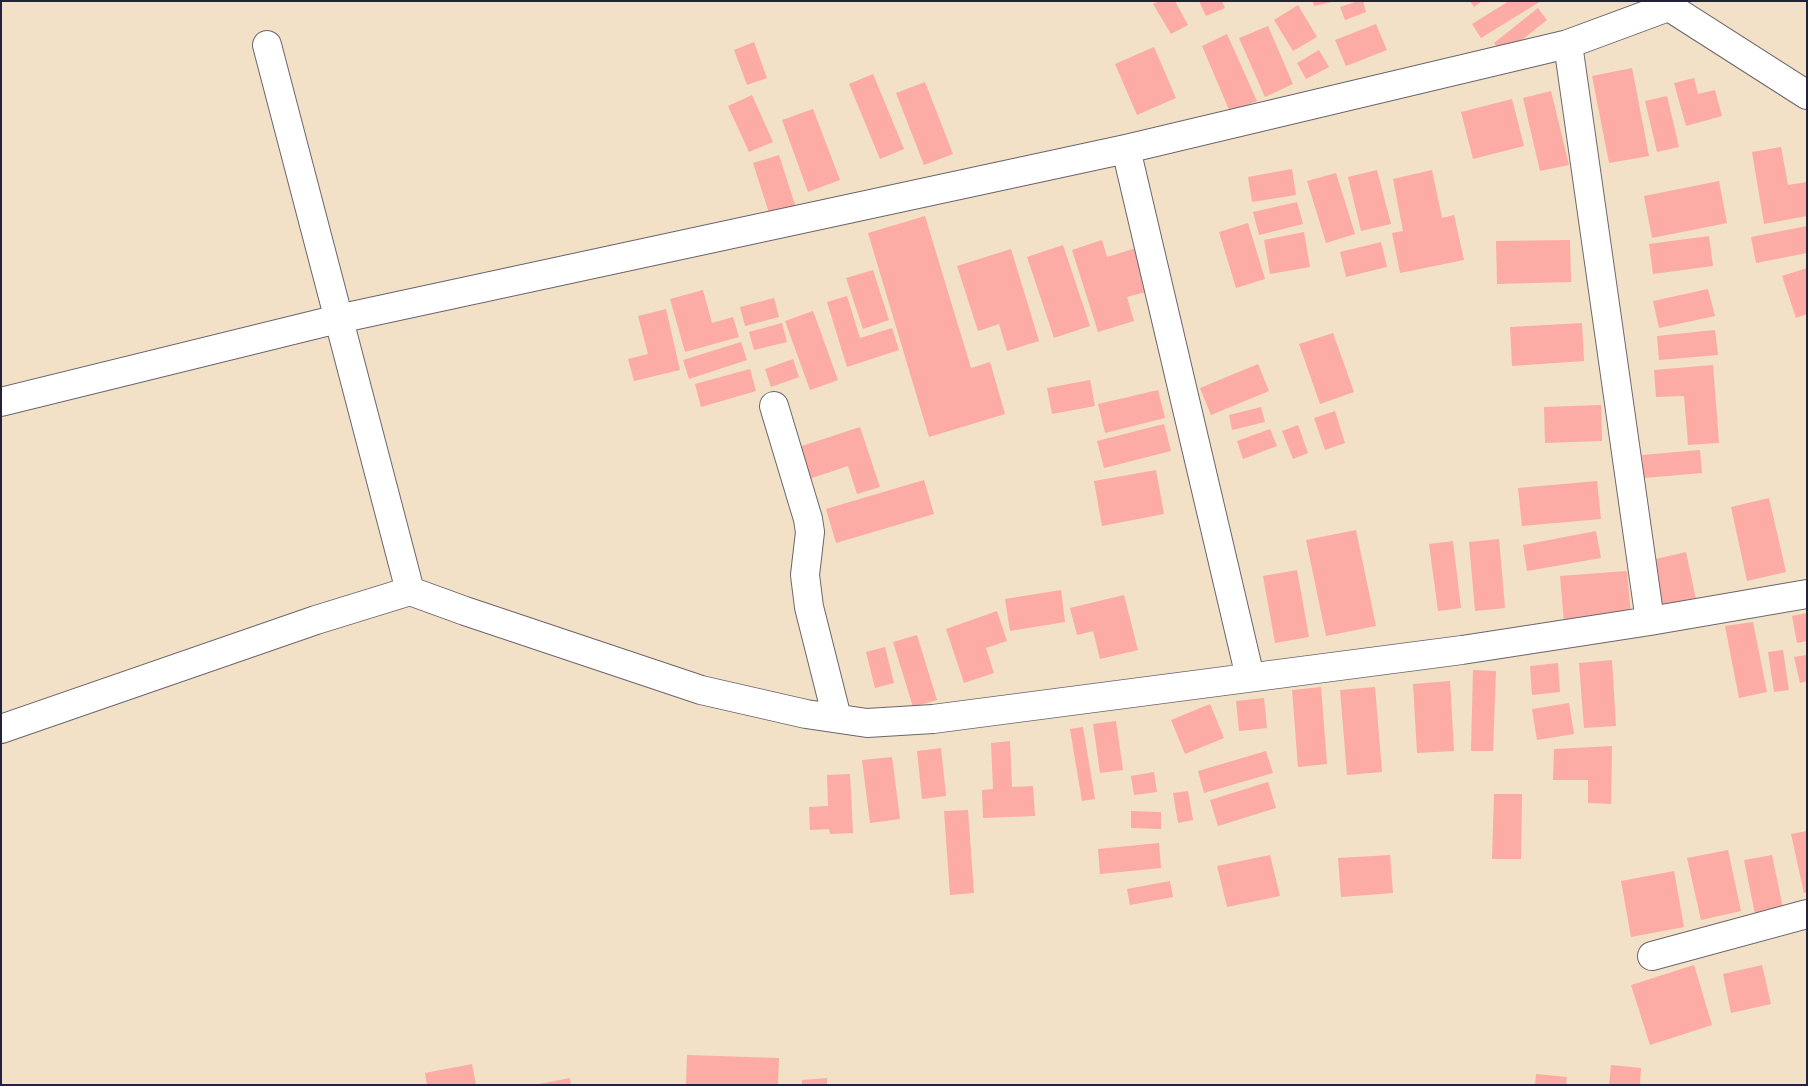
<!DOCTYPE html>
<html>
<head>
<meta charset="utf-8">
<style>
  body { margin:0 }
  #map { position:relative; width:1808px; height:1086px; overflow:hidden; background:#f2e1c6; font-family:"Architects Daughter",sans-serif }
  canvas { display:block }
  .frame { position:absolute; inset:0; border:2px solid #22223b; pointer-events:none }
</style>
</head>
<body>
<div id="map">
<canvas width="1808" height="1086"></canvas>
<div class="frame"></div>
</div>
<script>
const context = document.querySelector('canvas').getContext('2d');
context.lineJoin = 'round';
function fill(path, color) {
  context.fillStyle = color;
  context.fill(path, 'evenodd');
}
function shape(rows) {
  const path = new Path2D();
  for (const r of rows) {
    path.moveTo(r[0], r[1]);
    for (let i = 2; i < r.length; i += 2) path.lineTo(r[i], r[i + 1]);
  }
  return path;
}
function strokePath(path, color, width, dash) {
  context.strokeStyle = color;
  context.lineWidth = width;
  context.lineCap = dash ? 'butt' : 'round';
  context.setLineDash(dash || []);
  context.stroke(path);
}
const building = shape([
  [1159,1,1175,1,1188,25,1171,34,1153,4],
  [1199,1,1222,1,1225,8,1206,16],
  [1313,1,1332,1,1332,2,1314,6],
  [1358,1,1363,1,1366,12,1345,20,1340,7],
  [1470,1,1482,1,1474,7],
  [1509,1,1541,1,1481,38,1472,24],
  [1298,5,1317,37,1293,51,1274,20],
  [1538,8,1547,20,1503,55,1494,43],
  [1376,24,1387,50,1346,66,1335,40],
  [1268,26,1293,84,1265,97,1239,38],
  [1227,34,1257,101,1230,112,1202,46],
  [754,42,767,78,747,85,734,50],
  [1154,47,1176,98,1137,115,1115,64],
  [1319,50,1329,67,1306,79,1297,63],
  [1632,68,1649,156,1609,163,1592,76],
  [873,74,904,149,880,159,849,84],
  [1694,78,1698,94,1715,90,1722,116,1686,126,1674,83],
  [925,82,953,154,924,165,896,93],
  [1551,91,1569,165,1540,171,1523,98],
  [752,95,773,142,749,152,728,106],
  [1667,96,1679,147,1657,152,1645,101],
  [1512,99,1524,146,1473,159,1461,112],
  [813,109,840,180,808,192,782,120],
  [1781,147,1788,185,1807,182,1807,216,1764,224,1752,152],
  [779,155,796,208,770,216,753,163],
  [1292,169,1296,195,1252,202,1248,177],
  [1377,170,1391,224,1361,231,1348,177],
  [1432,170,1442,218,1454,215,1464,260,1400,273,1392,233,1403,231,1393,179],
  [1336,173,1355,234,1326,243,1307,181],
  [1719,181,1727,223,1652,238,1644,196],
  [1297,202,1303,224,1259,235,1253,212],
  [925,216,971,368,990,362,1005,414,929,437,868,233],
  [1248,223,1265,279,1236,288,1219,232],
  [1807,226,1807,253,1756,263,1751,237],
  [1304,232,1310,267,1270,274,1264,240],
  [1709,236,1713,266,1653,274,1649,244],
  [1102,240,1107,257,1136,248,1149,291,1127,297,1134,321,1098,332,1072,250],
  [1570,240,1571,282,1497,284,1496,241],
  [1381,242,1387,267,1346,277,1340,252],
  [1063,245,1090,326,1054,338,1027,257],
  [1011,249,1039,341,1007,351,999,324,978,331,957,266],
  [1807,268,1807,314,1796,318,1782,276],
  [873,270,889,320,863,329,846,278],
  [1708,289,1715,316,1659,328,1653,301],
  [703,290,712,323,733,317,739,337,685,352,670,299],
  [847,296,860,338,892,328,899,350,847,367,827,302],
  [774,298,779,317,745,326,740,307],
  [666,309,680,370,634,381,628,359,648,354,638,316],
  [813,311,838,380,810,390,785,321],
  [782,323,787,342,754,350,749,332],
  [1582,323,1584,361,1512,366,1510,327],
  [1715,330,1718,355,1659,360,1657,336],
  [1333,333,1354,392,1320,404,1299,344],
  [741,342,747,360,689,379,683,360],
  [793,359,799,377,771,387,765,369],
  [1258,364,1269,391,1211,415,1200,388],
  [1713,365,1719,443,1688,445,1684,396,1656,397,1654,370],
  [750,369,756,391,701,407,695,384],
  [1090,380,1095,406,1052,414,1047,388],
  [1158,390,1165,418,1105,433,1098,404],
  [1601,405,1602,441,1545,443,1544,407],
  [1261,407,1265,422,1232,430,1229,415],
  [1335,411,1345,443,1325,450,1314,418],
  [1164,424,1171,451,1104,468,1097,441],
  [1298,425,1308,453,1293,459,1282,431],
  [860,427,880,487,857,494,848,466,809,479,799,447],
  [1270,429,1277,446,1243,459,1237,441],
  [1700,450,1702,473,1644,478,1642,455],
  [1156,470,1164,514,1102,526,1094,481],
  [924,480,934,514,836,543,826,509],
  [1597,481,1601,519,1522,526,1518,488],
  [1769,498,1786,572,1747,581,1731,507],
  [1356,530,1376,626,1326,636,1306,540],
  [1596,531,1601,558,1527,571,1523,545],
  [1499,539,1505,608,1475,611,1469,542],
  [1453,541,1461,608,1438,611,1429,544],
  [1686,552,1697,604,1664,612,1651,560],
  [1297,570,1309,637,1275,643,1263,576],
  [1627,571,1631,616,1564,622,1560,576],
  [1061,590,1065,622,1010,631,1005,599],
  [1124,595,1138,650,1100,659,1093,631,1077,635,1070,608],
  [997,611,1007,641,986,648,994,673,964,683,946,629],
  [1807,613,1807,641,1797,643,1792,616],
  [1753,622,1767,692,1739,698,1725,626],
  [917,635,937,700,913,707,893,642],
  [885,647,894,683,875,688,866,652],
  [1783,650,1789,690,1774,692,1768,652],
  [1807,655,1807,681,1800,683,1794,657],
  [1612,660,1616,726,1584,728,1579,663],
  [1558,663,1560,692,1532,695,1530,666],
  [1473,670,1496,671,1493,751,1471,751],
  [1450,681,1454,751,1417,753,1413,684],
  [1321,687,1327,764,1298,767,1292,690],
  [1375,687,1382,772,1347,775,1340,690],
  [1264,698,1267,728,1239,731,1236,701],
  [1569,703,1574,734,1537,740,1532,709],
  [1210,704,1224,738,1185,754,1171,720],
  [1116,721,1123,770,1100,773,1093,724],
  [1083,727,1095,799,1082,801,1070,729],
  [1010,741,1012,787,1033,786,1035,816,983,818,982,790,993,789,991,743],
  [1612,746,1611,804,1588,803,1588,780,1553,780,1554,749],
  [941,748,946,796,922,799,917,751],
  [1266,751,1273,773,1204,793,1198,771],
  [892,757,900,819,870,823,862,760],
  [1154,772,1157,792,1134,795,1131,776],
  [850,774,853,833,830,834,829,829,810,830,809,807,828,806,827,775],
  [1268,782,1276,808,1218,826,1210,800],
  [1188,791,1193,820,1178,823,1173,793],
  [1494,794,1522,794,1521,859,1492,859],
  [968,810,974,893,950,895,944,811],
  [1131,811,1161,812,1161,829,1131,828],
  [1807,831,1807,892,1804,893,1791,834],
  [1159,843,1161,868,1100,874,1098,849],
  [1728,850,1741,911,1701,920,1687,858],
  [1270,855,1280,896,1227,907,1217,866],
  [1390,855,1393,893,1341,897,1338,858],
  [1772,855,1783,908,1755,914,1744,860],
  [1674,871,1684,927,1631,937,1621,881],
  [1170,881,1173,897,1130,905,1127,889],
  [1694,965,1712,1025,1650,1045,1631,985],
  [1762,965,1771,1004,1731,1013,1723,974],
  [687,1055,779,1058,778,1085,686,1085],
  [472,1064,476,1085,427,1085,425,1073],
  [1611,1065,1641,1068,1640,1085,1609,1085],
  [1536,1074,1567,1077,1566,1085,1535,1085],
  [570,1078,571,1085,539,1085,539,1084],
  [827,1078,827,1085,802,1085,802,1080]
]);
const minor = shape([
  [1568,44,1650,621],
  [267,45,410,591],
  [1126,149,1250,677],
  [1,402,338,319,1126,149,1568,44,1668,7],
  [774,406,808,519,810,532,805,575,809,607,837,718],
  [1,729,316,620,410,591,465,611,701,690,806,714,867,723,933,719,1462,650,1650,621,1807,594],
  [1652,956,1807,914]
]);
const highway = shape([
  [1660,1,1807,95]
]);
fill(building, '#fcaba5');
strokePath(minor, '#6b656c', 30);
strokePath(highway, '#6b656c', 30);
strokePath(minor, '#fff', 28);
strokePath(highway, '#fff', 28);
</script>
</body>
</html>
